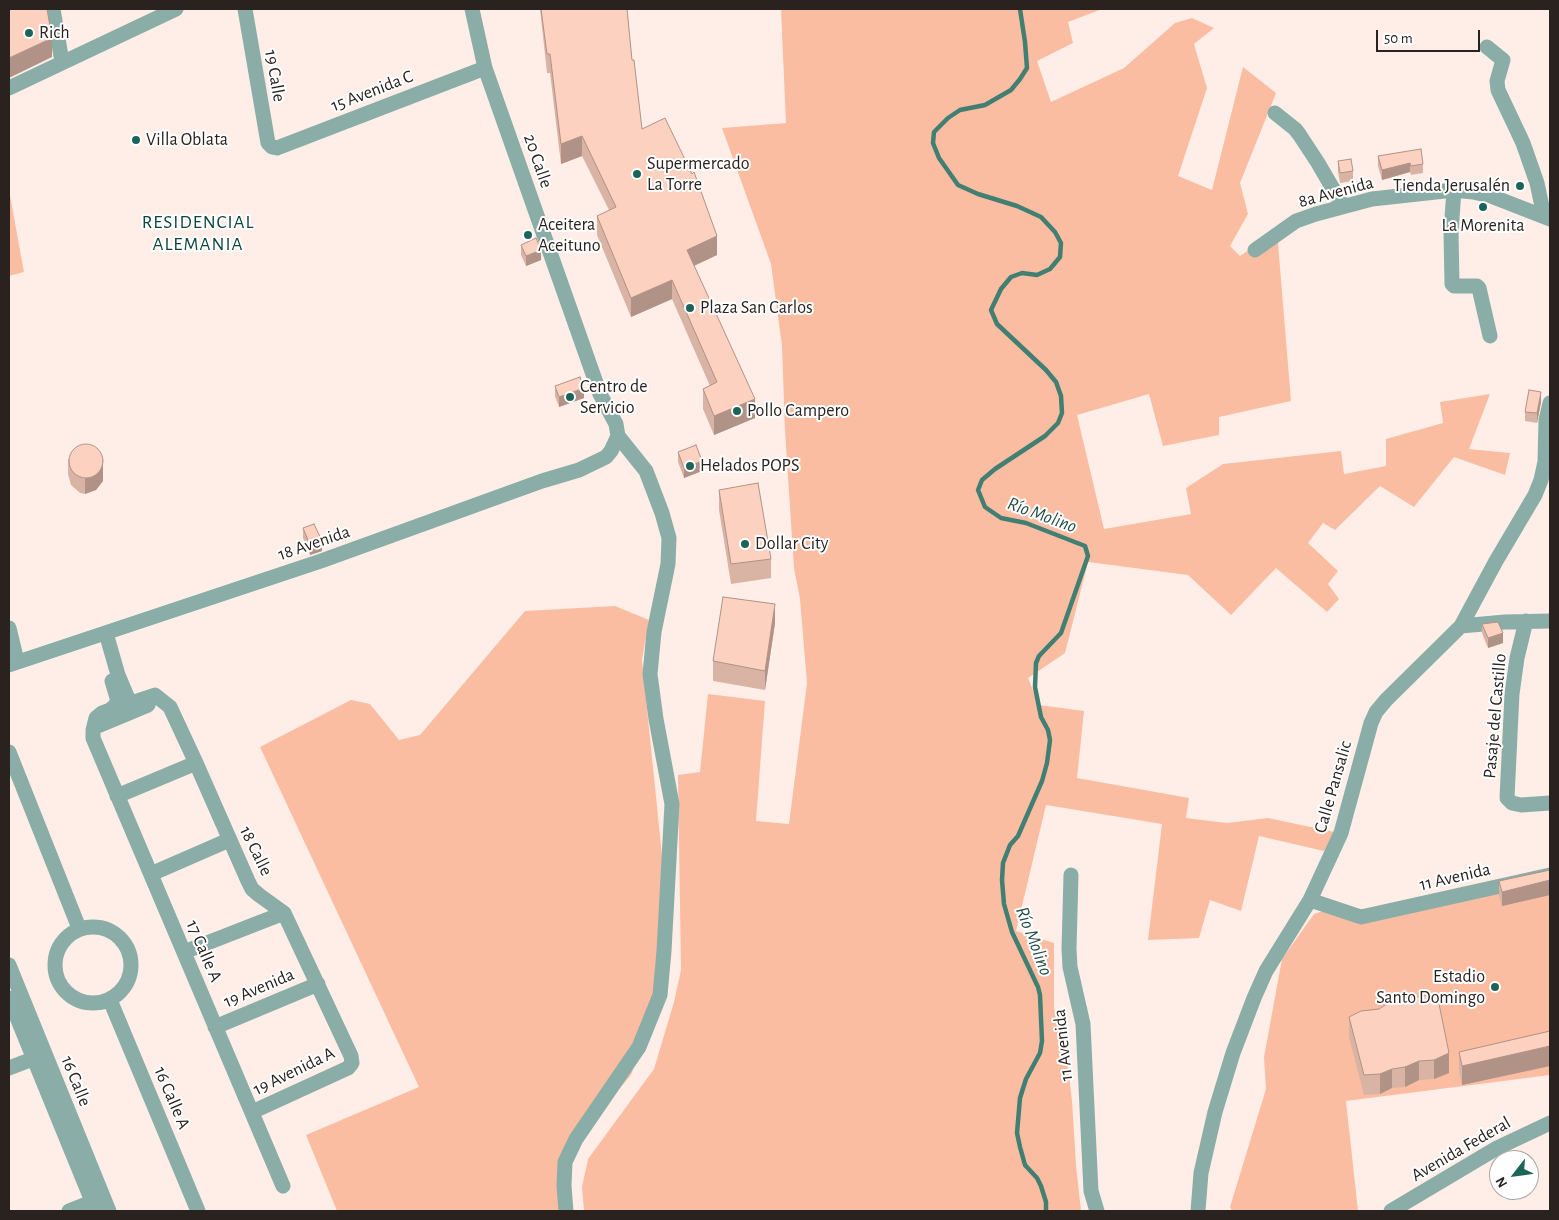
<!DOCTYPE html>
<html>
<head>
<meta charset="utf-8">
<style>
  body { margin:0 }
  #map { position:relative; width:1559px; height:1220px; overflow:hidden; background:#ffeee7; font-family:"Alegreya Sans",sans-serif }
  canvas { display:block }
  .frame { position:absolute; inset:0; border:10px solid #29221f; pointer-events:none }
  .north { position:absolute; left:1489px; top:1150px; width:50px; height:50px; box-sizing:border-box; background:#fff; border:1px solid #a9a7a5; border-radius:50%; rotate:240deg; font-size:14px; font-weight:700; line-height:20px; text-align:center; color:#29221f }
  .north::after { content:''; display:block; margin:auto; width:18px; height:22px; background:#1c6459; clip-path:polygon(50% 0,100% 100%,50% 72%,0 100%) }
  .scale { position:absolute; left:1376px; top:30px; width:104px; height:22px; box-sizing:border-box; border:2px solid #29221f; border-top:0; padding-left:6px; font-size:15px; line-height:18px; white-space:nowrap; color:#29221f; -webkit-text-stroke:4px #fff; paint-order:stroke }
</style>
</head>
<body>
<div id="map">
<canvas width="1559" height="1220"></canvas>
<div class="frame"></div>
<div class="north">N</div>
<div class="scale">50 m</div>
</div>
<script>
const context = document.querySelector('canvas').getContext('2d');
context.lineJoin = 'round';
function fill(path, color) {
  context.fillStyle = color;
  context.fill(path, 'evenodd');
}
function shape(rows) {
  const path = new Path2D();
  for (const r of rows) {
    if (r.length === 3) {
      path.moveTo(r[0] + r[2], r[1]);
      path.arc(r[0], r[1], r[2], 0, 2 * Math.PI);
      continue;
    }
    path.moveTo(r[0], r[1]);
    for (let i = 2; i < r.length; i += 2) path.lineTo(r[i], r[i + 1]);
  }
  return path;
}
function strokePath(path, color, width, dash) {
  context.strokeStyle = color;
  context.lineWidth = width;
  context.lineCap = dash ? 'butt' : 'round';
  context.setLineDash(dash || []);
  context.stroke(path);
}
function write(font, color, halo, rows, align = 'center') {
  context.font = font + ' "Alegreya Sans",sans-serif';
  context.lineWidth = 4;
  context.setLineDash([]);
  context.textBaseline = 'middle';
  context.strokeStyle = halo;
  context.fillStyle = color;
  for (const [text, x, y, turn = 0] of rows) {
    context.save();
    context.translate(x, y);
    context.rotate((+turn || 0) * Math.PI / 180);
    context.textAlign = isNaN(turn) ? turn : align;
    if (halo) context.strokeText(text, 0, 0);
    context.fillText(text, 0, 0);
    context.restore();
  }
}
const green = shape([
  [781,9,1102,9,1068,22,1073,43,1037,61,1051,102,1124,68,1175,23,1192,18,1214,28,1194,44,1207,88,1178,176,1212,190,1243,67,1276,93,1240,183,1248,214,1230,246,1240,256,1277,231,1291,401,1219,417,1219,435,1163,446,1149,394,1077,415,1104,529,1191,514,1186,488,1223,464,1341,451,1344,474,1386,466,1386,439,1443,423,1440,402,1490,394,1469,449,1510,453,1505,475,1454,457,1414,507,1380,486,1335,530,1323,523,1308,543,1338,571,1328,584,1339,599,1327,612,1276,568,1231,615,1188,575,1088,562,1065,653,1028,678,1039,705,1084,711,1077,778,1189,798,1186,818,1227,823,1268,818,1339,833,1324,851,1259,836,1241,911,1210,900,1199,938,1148,940,1162,824,1046,805,1016,931,1054,943,1054,1008,1067,1059,1072,1101,1076,1165,1081,1211,584,1211,582,1187,588,1159,654,1069,674,1002,681,970,678,775,700,772,708,694,765,701,756,821,789,824,807,683,800,599,794,568,785,431,782,346,771,264,722,128,786,123],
  [9,190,24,272,9,276],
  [615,606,649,620,642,660,667,904,658,1001,631,1075,576,1140,562,1211,337,1211,306,1135,419,1087,260,747,351,700,370,704,399,740,420,735,525,611],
  [1550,872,1550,1075,1346,1101,1358,1211,1232,1211,1230,1207,1266,1089,1264,1057,1282,959,1314,914,1329,909,1364,912]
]);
const stream = shape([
  [1020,9,1025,42,1027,68,1020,79,1011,90,985,105,960,110,948,118,934,132,933,143,939,158,958,185,978,194,1017,206,1041,217,1055,232,1061,243,1060,257,1050,269,1037,275,1022,273,1011,277,1001,289,991,310,997,324,1046,370,1056,382,1061,396,1062,413,1058,423,1045,436,995,469,982,480,978,490,985,507,1001,518,1026,523,1085,546,1088,556,1061,633,1039,656,1036,663,1035,687,1041,717,1048,730,1050,740,1047,763,1042,781,1018,836,1010,845,1003,863,1002,880,1004,904,1012,932,1038,987,1040,995,1042,1041,1040,1053,1026,1079,1020,1098,1017,1133,1020,1147,1025,1165,1037,1178,1041,1186,1046,1202,1046,1211]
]);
const minor = shape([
  [53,9,62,62],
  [245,9,268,143,272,147,277,148,485,68],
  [472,9,485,68,600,394,616,424,618,436,646,471,662,513,669,538,668,564,654,632,650,674,656,719,672,804,664,951,660,995,639,1047,576,1139,565,1162,564,1186,566,1211],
  [1487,47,1503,60,1497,81,1498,90,1523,143,1537,183,1544,216],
  [9,88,176,9],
  [1275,113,1295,129,1299,134,1318,163,1343,206],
  [1454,190,1451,232,1452,284,1454,286,1477,286,1479,288,1490,336],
  [1255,250,1296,221,1316,214,1372,199,1454,190,1473,192,1491,196,1550,219],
  [1526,621,1517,658,1512,694,1507,798,1512,803,1521,805,1550,803],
  [1461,626,1505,622,1550,621],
  [9,628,17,661],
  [106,633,118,675,129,701,134,702,155,695,170,707,196,763,248,881,252,889,259,895,284,913,351,1056,352,1063,348,1068,252,1112],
  [9,665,321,561,542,481,579,470,606,457,611,451,618,436],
  [112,681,117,698,117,704,110,710,102,713,96,718,93,730,93,738,283,1186],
  [100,725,148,705],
  [9,752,79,928],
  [117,796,196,763],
  [151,874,229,840],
  [1071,875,1069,949,1070,967,1083,1024,1091,1191,1097,1211],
  [1310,900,1361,917,1550,875],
  [93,965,38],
  [184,952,284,913],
  [9,965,109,1211],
  [9,998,96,1211],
  [110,1000,198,1211],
  [215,1027,318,984],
  [9,1068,43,1055],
  [69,1211,102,1198],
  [1198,1211,1201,1173,1215,1112,1233,1053,1254,998,1266,971,1310,900,1341,833,1371,723,1376,712,1386,700,1461,626,1496,561,1535,495,1541,480,1545,462,1546,420,1550,403],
  [1391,1211,1497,1148,1550,1123]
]);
const wall = shape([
  [540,9,627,9,632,60,642,129,717,255,694,266,755,418,714,435,703,409,703,389,710,386,672,299,631,317,597,235,597,216,609,210,582,156,561,164,550,73,547,73],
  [1378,156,1423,164,1423,173,1411,175,1410,172,1382,180,1378,166],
  [1338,161,1353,171,1353,181,1340,183,1338,171],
  [521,245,541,260,526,266,521,255],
  [555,386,584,398,559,407,555,396],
  [1541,402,1537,423,1525,421,1525,412],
  [678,452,702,471,684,478,678,462],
  [68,459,103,475,103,481,96,490,85,494,80,493,71,485,68,474],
  [719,490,771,559,771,578,731,584,719,510],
  [303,528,322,551,310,555,303,538],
  [775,623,765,690,713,681,713,661],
  [1482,624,1503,643,1488,648,1482,633],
  [1550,870,1550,895,1502,906,1499,896,1499,881],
  [1379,1009,1449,1073,1434,1079,1419,1080,1405,1087,1392,1088,1380,1094,1364,1095,1349,1037,1349,1017],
  [1550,1031,1550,1066,1462,1085,1459,1071,1459,1052]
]);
const shadedWall = shape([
  [52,38,52,57,9,78,9,58],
  [582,136,582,156,561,164,561,144],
  [1410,163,1410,172,1382,180,1382,170],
  [717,236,717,255,687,269,687,250],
  [541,250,541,260,526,266,526,256],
  [672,280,672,299,631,317,631,298],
  [584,388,584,398,559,407,559,397],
  [1541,392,1541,402,1537,423,1537,413],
  [755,399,755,418,714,435,714,416],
  [103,461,103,481,96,490,85,494,85,479],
  [702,461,702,471,684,478,684,468],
  [322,541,322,551,310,555,310,545],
  [775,604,775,623,765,690,765,671],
  [1503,633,1503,643,1488,648,1488,638],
  [1550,880,1550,895,1502,906,1502,892],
  [1550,1046,1550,1066,1462,1085,1462,1066],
  [1449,1053,1449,1073,1434,1079,1434,1060],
  [1419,1061,1419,1080,1405,1087,1405,1067],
  [1392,1069,1392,1088,1380,1094,1380,1074]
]);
const building = shape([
  [9,9,47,9,52,38,9,58,9,9],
  [541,9,627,9,632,60,634,60,642,129,665,118,692,174,694,172,717,236,687,250,755,399,714,416,703,389,717,382,672,280,631,298,597,216,616,207,582,136,561,144,550,54,547,54,541,9],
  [1421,149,1423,164,1411,166,1410,163,1382,170,1378,156,1421,149],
  [1351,159,1353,171,1340,173,1338,161,1351,159],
  [536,238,541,250,526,256,521,245,536,238],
  [580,377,584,388,559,397,555,386,580,377],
  [1529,390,1541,392,1537,413,1525,412,1529,390],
  [86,461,17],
  [696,445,702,461,684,468,678,452,696,445],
  [758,483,771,559,731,564,719,490,758,483],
  [314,524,322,541,310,545,303,528,314,524],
  [723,597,775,604,765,671,713,661,723,597],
  [1498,622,1503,633,1488,638,1482,624,1498,622],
  [1550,870,1550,880,1502,892,1499,881,1550,870],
  [1437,994,1449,1053,1434,1060,1419,1061,1405,1067,1392,1069,1380,1074,1364,1075,1349,1017,1361,1011,1379,1009,1385,1005,1405,1001,1411,998,1437,994],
  [1550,1031,1550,1046,1462,1066,1459,1052,1550,1031]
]);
const markers = [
  [29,33,5,"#1c6459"],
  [136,140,5,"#1c6459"],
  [637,174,5,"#1c6459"],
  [1520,186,5,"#1c6459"],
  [1483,207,5,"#1c6459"],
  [528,235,5,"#1c6459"],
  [690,308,5,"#1c6459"],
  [570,397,5,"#1c6459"],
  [737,411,5,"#1c6459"],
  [690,466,5,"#1c6459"],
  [745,544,5,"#1c6459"],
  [1495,987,5,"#1c6459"]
];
const poiNames = [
  ["Rich",39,33],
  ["Villa Oblata",146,140],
  ["Supermercado",647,164],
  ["La Torre",647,185],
  ["Tienda Jerusalén",1510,186,"right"],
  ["Aceitera",538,225],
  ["Aceituno",538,246],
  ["La Morenita",1483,226,"center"],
  ["Plaza San Carlos",700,308],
  ["Centro de",580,387],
  ["Servicio",580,408],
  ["Pollo Campero",747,411],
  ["Helados POPS",700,466],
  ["Dollar City",755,544],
  ["Estadio",1485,977,"right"],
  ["Santo Domingo",1485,998,"right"]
];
const streetNames = [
  ["19 Calle",275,76,80],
  ["15 Avenida C",372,91,-21],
  ["20 Calle",538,161,71],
  ["8a Avenida",1336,192,-15],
  ["18 Avenida",314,543,-19],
  ["Pasaje del Castillo",1495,716,-85],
  ["Calle Pansalic",1333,787,-74],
  ["18 Calle",256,851,64],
  ["11 Avenida",1455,877,-13],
  ["17 Calle A",204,951,67],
  ["19 Avenida",259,988,-23],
  ["11 Avenida",1063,1045,-96],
  ["19 Avenida A",294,1071,-26],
  ["16 Calle",76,1081,68],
  ["16 Calle A",172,1098,67],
  ["Avenida Federal",1461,1149,-30]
];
const neighbourhoodNames = [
  ["RESIDENCIAL",198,222],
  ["ALEMANIA",198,244]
];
const waterNames = [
  ["Río Molino",1042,515,20],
  ["Río Molino",1034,941,69]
];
fill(green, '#fbbda2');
strokePath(stream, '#417f73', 4.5);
strokePath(minor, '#8aaea7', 15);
fill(wall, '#d9b4a4');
fill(shadedWall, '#b09286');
fill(building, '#fcd1bf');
strokePath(building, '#b09286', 1);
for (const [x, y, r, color] of markers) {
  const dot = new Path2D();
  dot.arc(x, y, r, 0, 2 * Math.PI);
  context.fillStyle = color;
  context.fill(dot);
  strokePath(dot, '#fff', 2);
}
write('18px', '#29221f', '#fff', poiNames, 'left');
write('18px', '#29221f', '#fff', streetNames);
context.letterSpacing = '1px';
write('19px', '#0c473f', '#fff', neighbourhoodNames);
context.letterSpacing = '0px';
write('italic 19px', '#224c44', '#fff', waterNames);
</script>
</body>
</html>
